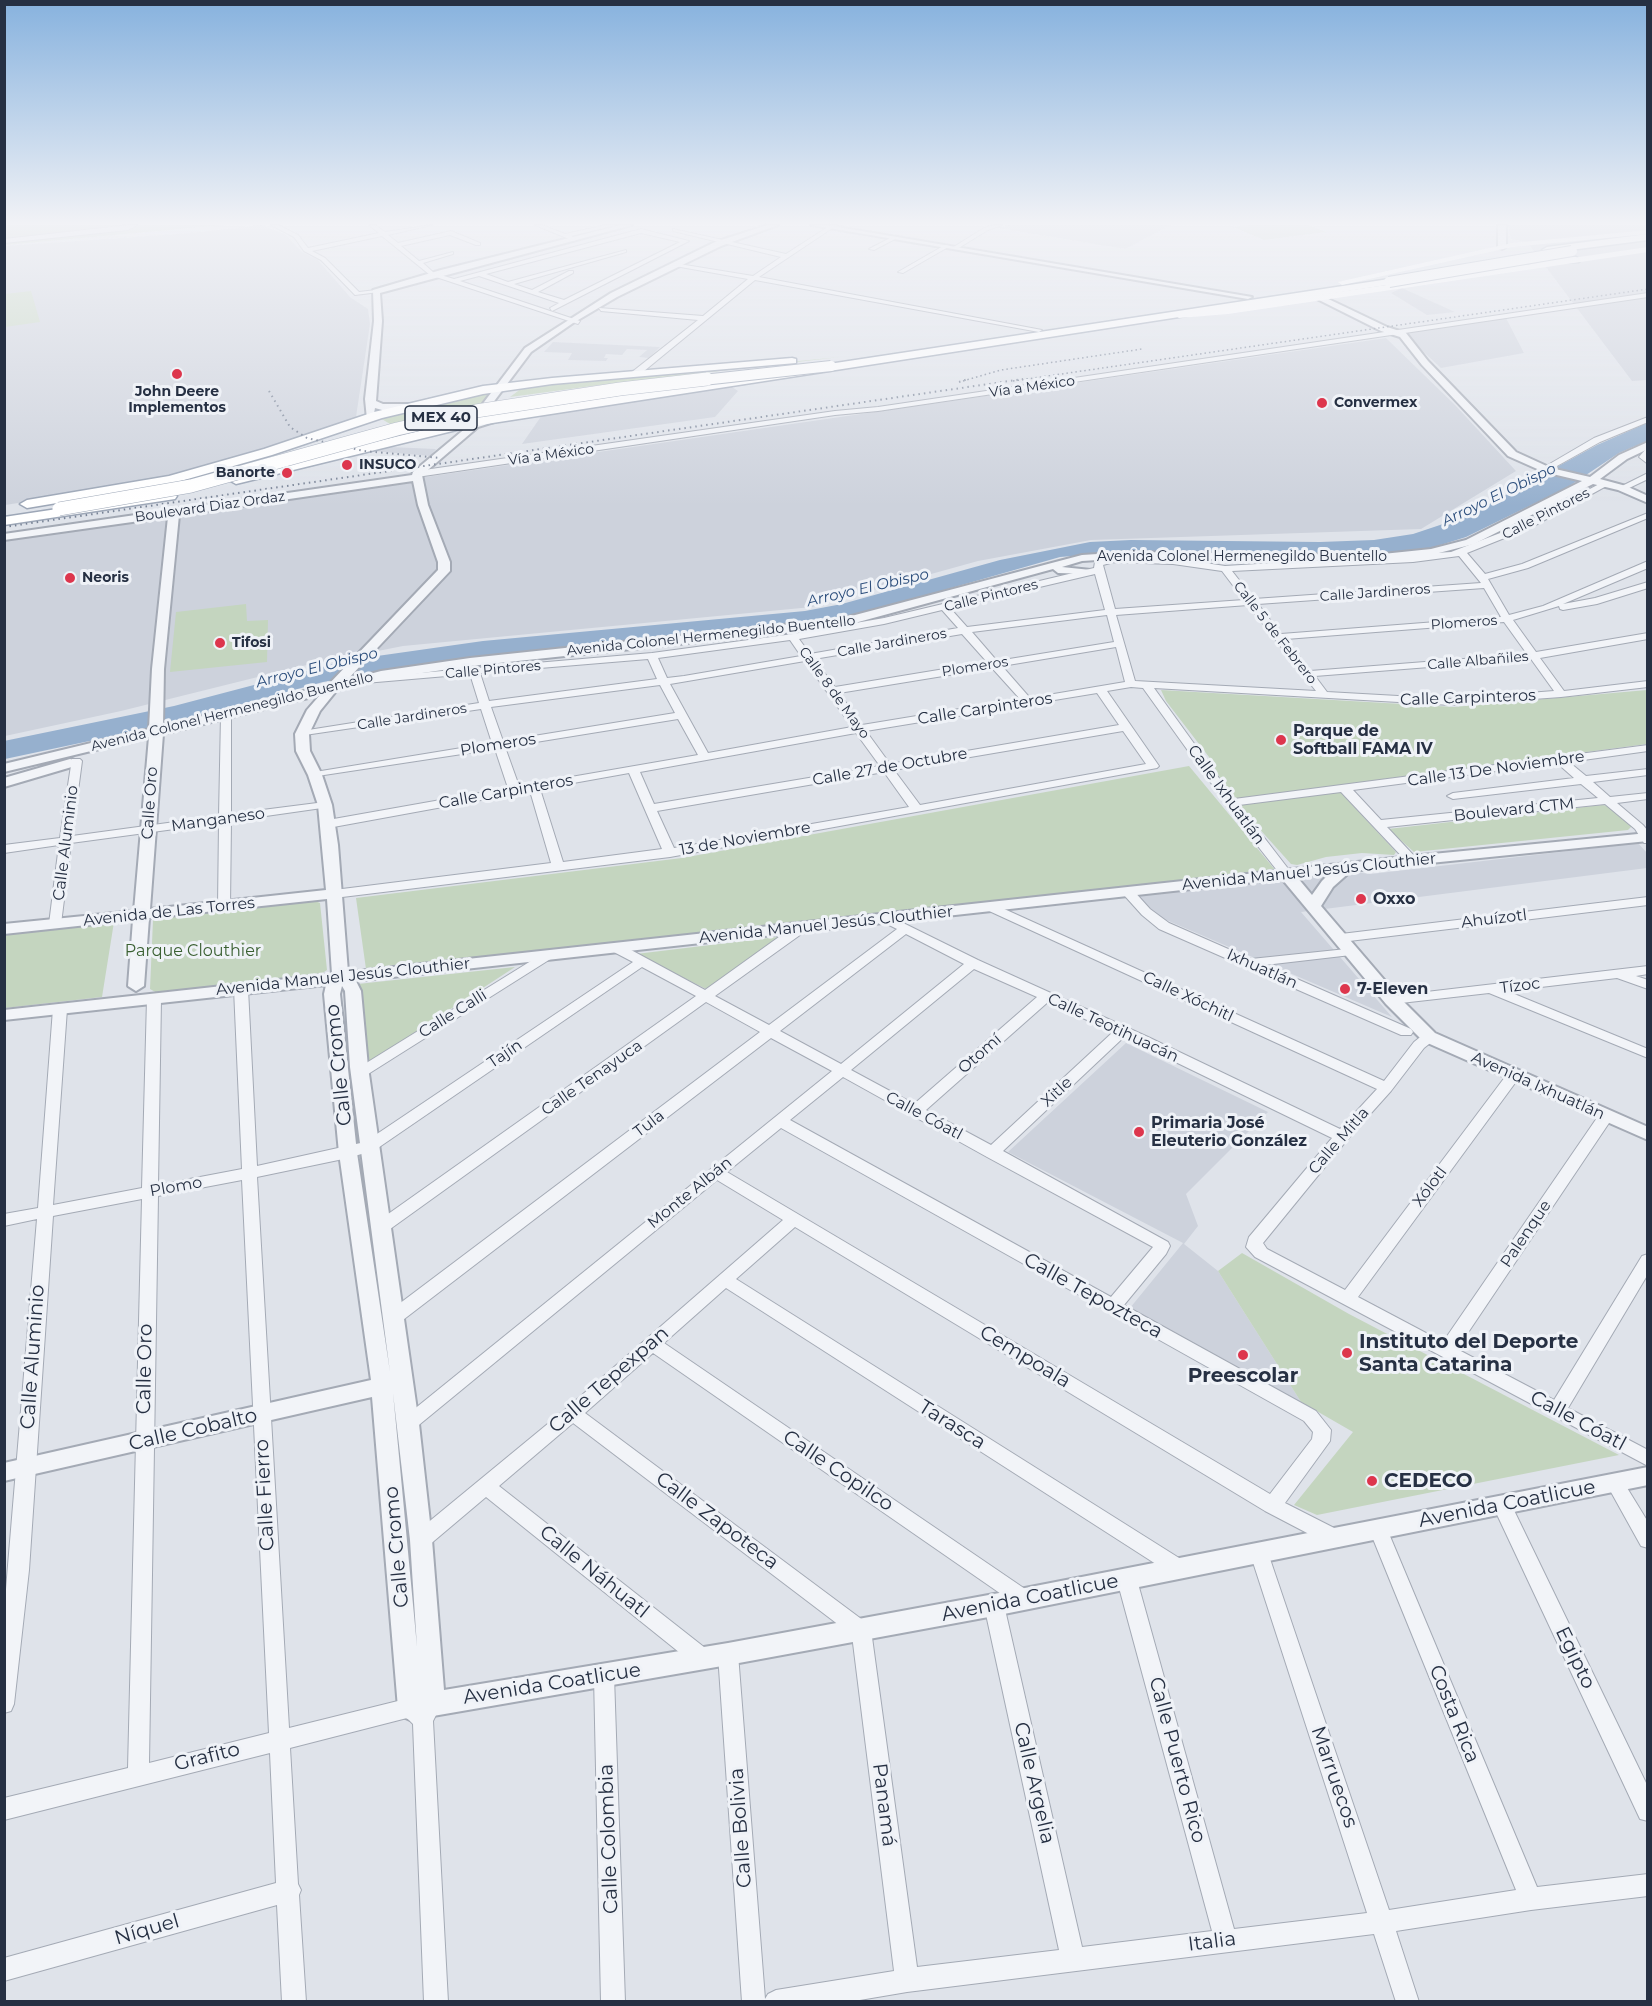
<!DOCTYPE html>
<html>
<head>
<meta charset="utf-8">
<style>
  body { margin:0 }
  #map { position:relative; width:1652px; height:2006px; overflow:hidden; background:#dfe3ea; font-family:Montserrat,sans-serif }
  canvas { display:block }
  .frame { position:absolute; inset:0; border:6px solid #263043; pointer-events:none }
</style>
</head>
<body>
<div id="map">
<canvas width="1652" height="2006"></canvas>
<div class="frame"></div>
</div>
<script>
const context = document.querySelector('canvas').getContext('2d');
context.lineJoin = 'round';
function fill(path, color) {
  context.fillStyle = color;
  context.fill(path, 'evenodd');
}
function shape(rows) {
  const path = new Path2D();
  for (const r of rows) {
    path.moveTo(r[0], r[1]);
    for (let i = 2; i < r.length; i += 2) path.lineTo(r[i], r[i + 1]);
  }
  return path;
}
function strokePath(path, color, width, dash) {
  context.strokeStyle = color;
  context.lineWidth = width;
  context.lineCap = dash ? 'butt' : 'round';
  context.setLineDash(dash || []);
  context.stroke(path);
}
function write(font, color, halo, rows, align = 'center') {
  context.font = font + ' Montserrat,sans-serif';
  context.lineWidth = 6;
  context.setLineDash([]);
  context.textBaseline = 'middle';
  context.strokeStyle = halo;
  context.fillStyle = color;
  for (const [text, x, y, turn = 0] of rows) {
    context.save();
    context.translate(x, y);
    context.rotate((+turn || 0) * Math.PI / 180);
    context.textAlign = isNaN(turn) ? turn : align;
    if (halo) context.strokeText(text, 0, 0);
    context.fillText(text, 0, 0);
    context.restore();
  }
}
const built = shape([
  [262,225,285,234,302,252,318,260,350,297,368,309,370,324,356,417,241,458,152,483,5,505,4,246,191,233],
  [1009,225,1171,225,1125,249,998,228],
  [1508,225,1647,225,1647,380,1632,381,1527,242,1511,239],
  [1402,288,1455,312,1427,315,1391,293],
  [1506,318,1524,353,1441,368,1403,333],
  [1386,338,1455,405,1516,471,1421,529,1091,540,978,561,812,607,403,646,302,666,121,711,5,736,4,538],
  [553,342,660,347,649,358,639,357,647,350,627,349,622,355,606,354,604,358,608,358,606,361,568,360,572,353,544,352],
  [732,387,738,391,715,417,522,444,542,415],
  [391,447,436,449,430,456,373,451],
  [1638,843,1647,853,1647,868,1301,912,1392,1017,1157,916,1139,896,1353,872,1371,874],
  [1126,1043,1268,1112,1186,1194,1198,1226,1184,1244,1218,1271,1301,1402,1130,1308,1183,1243,1008,1152]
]);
const green = shape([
  [5,225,224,225,5,245],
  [1247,225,1309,225,1326,232,1264,240,1233,227],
  [31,291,40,322,5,327,5,294],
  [840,357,600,385,510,397,522,388],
  [493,391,484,403,390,424,380,418],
  [246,604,247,621,268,620,267,662,170,672,176,612],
  [1161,690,1454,707,1647,690,1647,744,1346,784,1339,789,1343,795,1396,852,1394,855,1362,853,1326,857,1297,865,1291,864,1229,795,1209,757,1166,701],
  [1189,766,1276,871,366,969,356,898,682,858],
  [1602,805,1608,806,1632,826,1628,830,1414,852,1388,829],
  [313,900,320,903,327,970,321,974,157,993,150,989,153,920,159,916],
  [114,922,102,997,5,1008,4,934],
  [785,936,706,989,636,954],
  [515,967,368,1063,358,984],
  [1242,1253,1349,1314,1619,1455,1317,1515,1294,1505,1353,1432,1301,1402,1218,1271]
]);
const water = shape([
  [1647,423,1647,441,1619,453,1568,487,1466,537,1431,548,1391,554,1133,551,1060,557,853,616,811,624,557,648,428,664,323,682,174,723,5,759,4,741,174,706,349,660,483,641,805,611,842,604,1000,560,1090,542,1131,540,1320,542,1374,540,1413,534,1440,525,1491,503,1597,445]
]);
const minor = shape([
  [130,225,137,225,128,230,4,243,4,239,130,225],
  [271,225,278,225,298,235,308,248,379,233,369,225,375,225,385,232,432,225,388,235,398,243,451,231,480,243,480,245,476,245,450,235,401,246,419,261,453,252,453,254,423,263,434,273,454,279,641,229,689,241,552,311,550,308,559,303,479,276,460,281,580,321,578,324,430,275,382,236,312,251,325,258,359,292,376,290,379,292,355,295,321,260,304,251,294,237,271,225],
  [641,233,680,242,564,300,538,292,573,273,573,271,569,271,532,290,514,284,626,252,626,250,508,282,486,274,641,233],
  [535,225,542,225,565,234,606,225,616,225,571,236,577,239,574,241,535,225],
  [831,225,837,225,759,277,1042,330,1039,332,755,280,638,376,632,376,632,372,698,320,601,311,599,308,703,316,748,279,675,266,673,263,753,276,781,257,673,231,673,229,786,254,831,225],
  [994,225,1002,225,988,230,957,249,952,248,984,228,994,225],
  [892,237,897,238,874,250,869,249,892,237],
  [945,245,950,246,903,273,898,272,945,245],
  [1648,293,1648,297,878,411,835,415,417,477,413,474,417,471,835,411,878,407,1648,293],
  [1648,417,1648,422,1600,442,1548,471,1541,469,1594,438,1648,417],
  [1645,450,1648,450,1648,464,1639,457,1645,450],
  [1648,473,1648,479,1625,490,1618,488,1648,473],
  [1603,482,1610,484,1532,527,1467,553,1485,574,1522,564,1648,513,1648,518,1528,568,1488,579,1509,615,1543,606,1648,561,1648,568,1563,604,1595,598,1648,582,1648,588,1597,604,1563,610,1560,609,1559,606,1513,620,1536,652,1648,633,1648,639,1540,658,1564,691,1648,681,1648,687,1561,697,1451,705,1154,688,1234,799,1648,745,1648,751,1569,762,1586,776,1648,769,1648,775,1593,782,1610,797,1648,793,1648,799,1617,803,1643,825,1648,831,1648,843,1644,843,1635,829,1605,804,1387,827,1418,860,1412,864,1408,863,1341,792,1239,805,1293,875,1291,878,1283,878,1242,826,1143,688,1131,687,1107,691,1159,766,1157,768,670,857,334,898,328,894,334,890,551,863,530,791,328,828,324,826,322,824,324,822,328,820,508,788,495,749,311,777,309,775,315,772,492,743,481,709,298,736,298,732,302,731,479,703,470,674,365,683,360,680,361,678,652,653,793,634,884,618,1094,568,1095,562,1113,556,1173,558,1225,566,1451,552,1526,523,1603,482],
  [1459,556,1481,583,1254,599,1232,571,1413,562,1459,556],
  [1114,562,1173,564,1222,571,1244,600,1115,609,1103,565,1114,562],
  [1095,574,1105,610,967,627,950,608,1095,574],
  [1484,588,1501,617,1281,634,1258,604,1484,588],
  [1248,605,1316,691,1135,681,1116,615,1248,605],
  [942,610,958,628,810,654,799,639,884,624,942,610],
  [1107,615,1114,642,997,661,972,632,1107,615],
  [1504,622,1527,654,1310,671,1286,639,1504,622],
  [962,634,987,662,835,687,814,659,962,634],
  [790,640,801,656,684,676,667,678,658,658,790,640],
  [1116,647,1125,682,1030,698,1002,666,1116,647],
  [648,659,657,679,489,701,480,673,648,659],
  [1531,659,1554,691,1451,699,1327,692,1315,676,1531,659],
  [805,661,852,727,708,753,670,684,805,661],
  [992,668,1020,699,862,725,839,693,992,668],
  [660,685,675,713,503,741,491,707,660,685],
  [1097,693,1119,725,890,764,866,731,1097,693],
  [678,719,698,755,519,786,505,747,678,719],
  [1123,731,1146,764,920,805,894,770,1123,731],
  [856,733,880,766,654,804,640,772,856,733],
  [1557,763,1574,778,1453,793,1447,796,1453,799,1581,784,1598,798,1381,820,1353,790,1557,763],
  [884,772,909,807,674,848,657,811,884,772],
  [629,773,662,849,563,862,540,789,629,773],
  [226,712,231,715,231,814,325,802,329,803,331,805,329,807,231,821,230,906,224,910,218,906,219,823,71,843,61,924,55,928,50,927,49,924,59,845,4,853,4,845,60,838,72,759,80,759,82,761,72,836,219,816,221,715,226,712],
  [1128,888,1132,889,1150,909,1169,923,1251,959,1356,948,1357,951,1351,955,1265,965,1411,1029,1413,1032,1411,1035,1401,1035,1159,929,1142,915,1124,895,1122,892,1128,888],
  [1648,897,1648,905,1341,942,1335,938,1341,934,1648,897],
  [991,903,1384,1081,1414,1042,1424,1034,1434,1034,1436,1037,1434,1040,1424,1048,1391,1091,1347,1140,1263,1243,1267,1249,1345,1290,1508,1073,1518,1073,1520,1076,1518,1079,1358,1297,1443,1342,1601,1112,1611,1112,1613,1116,1611,1120,1457,1349,1554,1400,1642,1256,1648,1254,1648,1274,1568,1408,1648,1450,1648,1466,1255,1257,1246,1247,1249,1237,1332,1138,1124,1037,1003,1151,1168,1242,1170,1246,1166,1254,1124,1305,1316,1411,1331,1430,1330,1441,1285,1503,1344,1533,1346,1539,1344,1545,1337,1547,1330,1545,1265,1511,795,1227,736,1279,1187,1563,1190,1569,1187,1575,1180,1577,1173,1575,726,1288,664,1343,1031,1593,1034,1599,1031,1605,1024,1608,1017,1605,653,1353,585,1413,868,1624,871,1630,917,1967,1059,1950,984,1605,987,1599,994,1596,1001,1599,1004,1605,1082,1947,1212,1931,1117,1580,1120,1574,1127,1571,1134,1574,1137,1580,1234,1929,1367,1913,1250,1553,1252,1547,1259,1545,1266,1547,1268,1553,1389,1910,1516,1890,1369,1529,1371,1523,1378,1521,1385,1523,1387,1529,1537,1887,1648,1874,1648,1896,1531,1910,1396,1931,1419,2002,1396,2002,1374,1934,907,1992,848,2002,742,2002,718,1654,721,1648,728,1645,735,1648,738,1654,765,1999,768,1994,776,1990,894,1971,852,1635,573,1423,499,1486,709,1651,712,1658,709,1665,702,1667,695,1665,486,1497,428,1546,421,1548,414,1546,412,1540,414,1534,567,1408,783,1220,717,1180,414,1429,408,1431,402,1429,399,1424,402,1419,832,1071,771,1038,399,1323,393,1324,387,1323,385,1318,387,1313,760,1032,706,1002,386,1232,374,1232,372,1228,374,1224,696,996,642,967,375,1150,348,1158,257,1177,289,1728,410,1698,421,1704,428,1701,435,1704,438,1711,433,1721,448,2002,424,2002,413,1724,407,1718,290,1748,298,1884,301,1890,299,1895,306,2002,282,2002,277,1905,4,1981,4,1958,276,1883,270,1753,4,1820,4,1798,128,1768,142,1199,53,1216,29,1570,14,1704,11,1711,4,1713,4,1613,37,1219,4,1226,4,1214,38,1208,53,1009,55,1006,60,1005,67,1009,53,1205,142,1188,147,999,149,996,154,995,161,999,158,1185,242,1169,234,989,236,986,246,986,248,989,257,1166,365,1142,633,962,610,950,609,947,610,944,620,944,705,990,797,924,807,924,808,927,807,930,715,996,769,1025,897,929,881,921,879,918,885,914,978,960,1148,1037,1340,1129,1377,1089,987,910,985,907,991,903],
  [906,934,964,964,841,1064,780,1031,906,934],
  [974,969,1037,997,914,1104,851,1070,974,969],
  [1048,1002,1113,1032,991,1145,926,1110,1048,1002],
  [843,1077,987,1157,1153,1247,1111,1297,790,1120,843,1077],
  [781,1128,1304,1421,1313,1432,1312,1439,1270,1494,727,1172,781,1128],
  [242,1180,269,1733,149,1763,158,1196,242,1180],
  [547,951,554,955,552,958,365,1076,355,1076,353,1073,355,1070,547,951],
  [1648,966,1648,974,1636,976,1648,980,1648,989,1617,978,1507,991,1648,1049,1648,1058,1489,993,1392,1004,1385,1000,1392,996,1648,966],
  [1615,1475,1621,1478,1648,1522,1648,1548,1641,1546,1606,1483,1609,1478,1615,1475],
  [1502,1498,1509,1500,1648,1787,1648,1821,1640,1819,1493,1506,1495,1500,1502,1498],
  [604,1667,611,1669,614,1676,625,2002,601,2002,594,1676,597,1669,604,1667]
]);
const tertiary = shape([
  [621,225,632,225,380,293,382,321,376,401,383,404,409,404,414,407,409,410,382,410,375,408,373,419,367,419,365,399,374,321,373,290,441,270,621,225],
  [768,225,778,225,721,246,617,297,573,323,531,352,480,420,494,416,497,417,497,421,478,427,422,475,428,505,450,562,450,571,347,680,381,671,470,658,840,619,1082,555,1129,552,1373,555,1431,549,1466,540,1582,481,1544,472,1508,456,1422,365,1400,337,1381,331,1317,299,1316,297,1320,295,1387,327,1406,333,1428,361,1516,452,1551,468,1590,477,1619,455,1648,442,1648,449,1627,459,1600,479,1626,486,1648,496,1648,503,1618,490,1593,484,1474,544,1431,555,1373,561,1129,558,1082,561,1062,567,1091,570,1091,574,1058,573,1053,569,840,627,470,666,381,679,337,690,320,711,309,734,310,751,322,775,332,805,338,845,348,972,1412,856,1648,833,1648,841,1351,871,1333,887,1321,906,1398,996,1435,1033,1648,1127,1648,1140,1423,1041,1386,1004,1282,879,356,981,361,991,368,1067,419,1424,432,1540,444,1690,728,1643,994,1594,1648,1467,1648,1485,994,1616,728,1665,410,1720,401,1716,398,1708,372,1397,4,1481,4,1463,371,1380,339,1153,324,994,326,985,4,1020,4,1010,332,974,327,899,149,918,144,986,136,991,128,986,133,920,4,934,4,924,134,911,149,737,4,772,4,764,149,729,152,669,168,517,4,540,4,534,412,475,413,472,473,422,470,420,472,418,525,348,611,293,715,242,768,225],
  [413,481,418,505,438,562,438,570,328,685,163,726,164,669,179,515,413,481],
  [320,695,307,710,295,734,296,751,308,775,318,805,326,890,150,909,163,734,320,695],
  [1330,873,1322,881,1312,895,1297,877,1330,873],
  [342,986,345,991,350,1067,390,1372,357,1153,340,994,342,986],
  [393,1393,410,1540,417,1647,393,1393],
  [811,225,826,225,1252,297,1248,299,811,225],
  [1498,225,1506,225,1506,247,1502,249,1498,247,1498,225],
  [70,759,75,760,77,763,75,766,4,787,4,778,70,759]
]);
const secondary = shape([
  [1648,230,1648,234,1512,247,1342,285,1338,282,1512,243,1648,230],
  [1648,247,1648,252,1228,314,1179,318,1174,315,1179,312,1228,308,1648,247]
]);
const primary = shape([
  [1648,234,1648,240,1547,253,1542,250,1547,247,1648,234],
  [1576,257,1581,260,1579,262,1527,264,1522,261,1527,258,1576,257],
  [1389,279,1394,282,1393,284,473,426,236,484,229,480,231,477,473,418,1389,279],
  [792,358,796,359,796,363,552,384,483,394,382,418,272,455,170,484,27,508,20,504,27,500,169,476,264,449,374,412,483,386,552,378,792,358],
  [170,492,177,496,175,499,4,525,4,517,170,492]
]);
const railFar1 = shape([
  [963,381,1001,370,1142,349],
  [1013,381,1648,289]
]);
const rail = shape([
  [959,382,968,379],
  [269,391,290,427,307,438,364,451,441,458],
  [4,527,1023,379]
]);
const primaryBridgeFar1 = shape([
  [1389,282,1572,251],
  [694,381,831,366]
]);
const primaryBridge = shape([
  [59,509,191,486,397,429,476,411,620,389,707,379]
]);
const markers = [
  [177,374,6,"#dd364d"],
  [1322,403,6,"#dd364d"],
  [347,465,6,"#dd364d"],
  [287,473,6,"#dd364d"],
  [70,578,6,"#dd364d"],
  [220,643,6,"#dd364d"],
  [1281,740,6,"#dd364d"],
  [1361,899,6,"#dd364d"],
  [1345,989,6,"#dd364d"],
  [1139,1132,6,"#dd364d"],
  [1347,1353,6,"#dd364d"],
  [1243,1355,6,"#dd364d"],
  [1372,1481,6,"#dd364d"]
];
const farStreetnames = [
  ["Vía a México",1032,387,-8],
  ["Vía a México",551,455,-8],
  ["Boulevard Diaz Ordaz",210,507,-8],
  ["Calle Pintores",1546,514,-27],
  ["Avenida Colonel Hermenegildo Buentello",1242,557],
  ["Calle Jardineros",1375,593,-4],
  ["Calle Pintores",991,596,-14],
  ["Plomeros",1464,623,-4],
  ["Calle 5 de Febrero",1275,633,52],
  ["Avenida Colonel Hermenegildo Buentello",711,636,-6],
  ["Calle Jardineros",892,643,-10],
  ["Calle Albañiles",1478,661,-5],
  ["Plomeros",975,667,-9],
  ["Calle Pintores",493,670,-5],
  ["Calle 8 de Mayo",834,693,54],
  ["Avenida Colonel Hermenegildo Buentello",232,712,-14],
  ["Calle Jardineros",412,717,-9]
];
const farPoinames = [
  ["John Deere",177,392,"center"],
  ["Implementos",177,408,"center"],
  ["Convermex",1334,403],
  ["INSUCO",359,465],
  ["Banorte",275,473,"right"],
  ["Neoris",82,578],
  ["Tifosi",232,643]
];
const shields = [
  [441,418,72]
];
const shieldNames = [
  ["MEX 40",441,418]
];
const farWaternames = [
  ["Arroyo El Obispo",1499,495,-26],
  ["Arroyo El Obispo",868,588,-13],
  ["Arroyo El Obispo",317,668,-14]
];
const streetNames = [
  ["Calle Carpinteros",1468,698,-2],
  ["Calle Carpinteros",985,709,-9],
  ["Plomeros",498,745,-9],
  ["Calle 27 de Octubre",890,767,-10],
  ["Calle 13 De Noviembre",1496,769,-8],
  ["Calle Carpinteros",506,792,-10],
  ["Calle Ixhuatlán",1226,795,54],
  ["Calle Oro",150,803,-86],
  ["Boulevard CTM",1514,810,-6],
  ["Manganeso",218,820,-8],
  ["13 de Noviembre",745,839,-10],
  ["Calle Aluminio",66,843,-83],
  ["Avenida Manuel Jesús Clouthier",1309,872,-6],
  ["Avenida de Las Torres",169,912,-6],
  ["Ahuízotl",1494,919,-7],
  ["Avenida Manuel Jesús Clouthier",826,925,-6],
  ["Ixhuatlán",1262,969,24],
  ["Avenida Manuel Jesús Clouthier",343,977,-6],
  ["Tízoc",1520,986,-7],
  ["Calle Xóchitl",1188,997,25],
  ["Calle Calli",453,1014,-32],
  ["Calle Teotihuacán",1113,1028,25],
  ["Tajín",505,1054,-34],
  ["Otomí",980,1054,-41],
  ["Calle Tenayuca",592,1078,-35],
  ["Avenida Ixhuatlán",1538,1086,24],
  ["Xitle",1057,1092,-43],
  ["Calle Cóatl",924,1116,28],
  ["Tula",649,1124,-37],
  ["Calle Mitla",1339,1141,-49],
  ["Plomo",176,1187,-10],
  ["Xólotl",1430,1187,-53],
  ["Monte Albán",690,1193,-39],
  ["Palenque",1526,1234,-56]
];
const poiNames = [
  ["Parque de",1293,731],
  ["Softball FAMA IV",1293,749],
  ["Oxxo",1373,899],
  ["7-Eleven",1357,989],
  ["Primaria José",1151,1123],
  ["Eleuterio González",1151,1141]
];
const parkNames = [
  ["Parque Clouthier",193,951]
];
const nearStreetnames = [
  ["Calle Cromo",339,1065,-96],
  ["Calle Tepozteca",1093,1296,29],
  ["Calle Aluminio",33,1357,-86],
  ["Cempoala",1025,1357,31],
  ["Calle Oro",145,1369,-89],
  ["Calle Tepexpan",609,1380,-41],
  ["Calle Cóatl",1578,1421,28],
  ["Tarasca",952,1425,32],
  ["Calle Cobalto",193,1430,-13],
  ["Calle Copilco",838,1471,34],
  ["Calle Fierro",265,1495,-93],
  ["Avenida Coatlicue",1507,1504,-11],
  ["Calle Zapoteca",717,1521,37],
  ["Calle Cromo",397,1547,-95],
  ["Calle Náhuatl",594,1572,39],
  ["Avenida Coatlicue",1030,1598,-11],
  ["Egipto",1575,1658,64],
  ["Avenida Coatlicue",552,1684,-9],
  ["Costa Rica",1454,1714,68],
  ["Grafito",207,1757,-14],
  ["Calle Puerto Rico",1177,1760,75],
  ["Marruecos",1334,1777,71],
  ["Calle Argelia",1034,1783,77],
  ["Panamá",884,1805,83],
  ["Calle Bolivia",741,1828,-94],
  ["Calle Colombia",609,1839,-92],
  ["Níquel",147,1930,-16],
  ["Italia",1212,1942,-7]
];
const nearPoinames = [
  ["Instituto del Deporte",1359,1342],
  ["Santa Catarina",1359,1365],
  ["Preescolar",1243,1376,"center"],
  ["CEDECO",1384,1481]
];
fill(built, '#cdd2dc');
fill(green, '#c4d5bf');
fill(water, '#96b0ce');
strokePath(minor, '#a4aab5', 2);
strokePath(tertiary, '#a4aab5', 4);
strokePath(primary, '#9da7b7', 3);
fill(minor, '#f2f4f8');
fill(tertiary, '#f2f4f8');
fill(secondary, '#fff');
fill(primary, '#fff');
strokePath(railFar1, '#778295', 1.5, [1.5, 3]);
strokePath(rail, '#778295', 2, [1.5, 4]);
strokePath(primaryBridgeFar1, '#9da7b7', 12, []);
strokePath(primaryBridge, '#9da7b7', 14, []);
strokePath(primaryBridgeFar1, '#fff', 10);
strokePath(primaryBridge, '#fff', 13);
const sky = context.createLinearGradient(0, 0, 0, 506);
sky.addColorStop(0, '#87b2de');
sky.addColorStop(0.44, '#f1f2f6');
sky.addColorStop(1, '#f1f2f600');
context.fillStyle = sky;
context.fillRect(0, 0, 1652, 506);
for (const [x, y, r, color] of markers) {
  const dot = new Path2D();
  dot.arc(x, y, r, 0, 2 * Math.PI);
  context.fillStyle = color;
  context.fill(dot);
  strokePath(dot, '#eff2f7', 2);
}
write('14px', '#263043', '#eff2f7', farStreetnames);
write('bold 14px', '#263043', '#eff2f7', farPoinames, 'left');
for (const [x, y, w] of shields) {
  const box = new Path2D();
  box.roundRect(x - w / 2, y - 12, w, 24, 4.5);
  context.fillStyle = '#eff2f7';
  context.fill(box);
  strokePath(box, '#263043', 1.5);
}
write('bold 15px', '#263043', null, shieldNames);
write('italic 15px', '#2c4e7c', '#eff2f7', farWaternames);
write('16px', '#263043', '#eff2f7', streetNames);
write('bold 16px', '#263043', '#eff2f7', poiNames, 'left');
write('16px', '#3a6032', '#eff2f7', parkNames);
write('20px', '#263043', '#eff2f7', nearStreetnames);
write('bold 20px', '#263043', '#eff2f7', nearPoinames, 'left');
</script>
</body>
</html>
